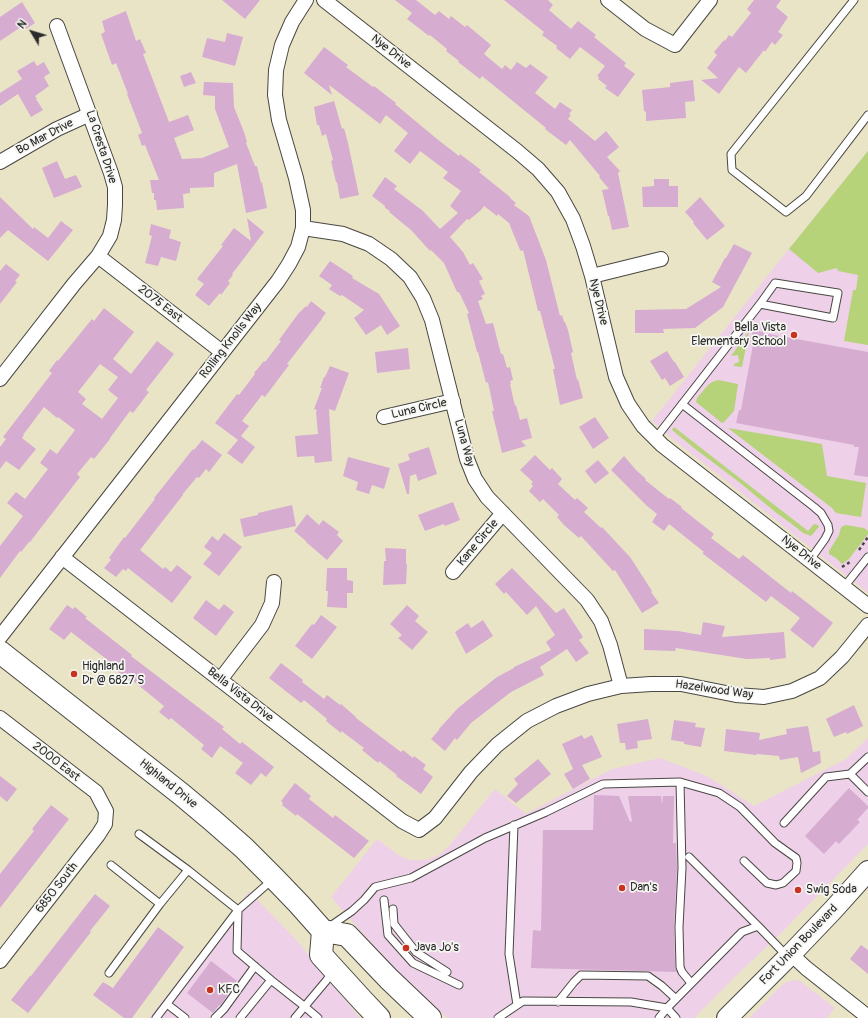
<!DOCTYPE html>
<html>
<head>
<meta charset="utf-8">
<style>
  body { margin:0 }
  #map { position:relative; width:868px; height:1018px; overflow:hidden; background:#eae4c7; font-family:Pangolin,sans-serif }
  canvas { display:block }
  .north { position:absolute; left:12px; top:12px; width:40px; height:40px; -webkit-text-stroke:3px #f6f6f2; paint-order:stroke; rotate:308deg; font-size:11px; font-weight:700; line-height:16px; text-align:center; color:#2b2b2b }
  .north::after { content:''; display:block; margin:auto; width:14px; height:18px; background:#2b2b2b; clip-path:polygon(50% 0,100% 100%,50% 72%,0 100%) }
</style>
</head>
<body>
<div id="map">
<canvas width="868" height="1018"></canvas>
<div class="north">N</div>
</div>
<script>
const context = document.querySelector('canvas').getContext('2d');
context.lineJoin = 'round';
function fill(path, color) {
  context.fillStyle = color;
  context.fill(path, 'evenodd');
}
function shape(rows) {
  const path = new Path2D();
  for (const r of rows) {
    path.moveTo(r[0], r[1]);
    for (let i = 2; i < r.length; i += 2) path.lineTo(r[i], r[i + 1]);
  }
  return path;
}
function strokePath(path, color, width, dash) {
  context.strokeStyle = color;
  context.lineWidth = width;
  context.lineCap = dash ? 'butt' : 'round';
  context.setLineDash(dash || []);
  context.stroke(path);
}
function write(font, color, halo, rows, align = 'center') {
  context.font = font + ' Pangolin,sans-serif';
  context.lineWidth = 3.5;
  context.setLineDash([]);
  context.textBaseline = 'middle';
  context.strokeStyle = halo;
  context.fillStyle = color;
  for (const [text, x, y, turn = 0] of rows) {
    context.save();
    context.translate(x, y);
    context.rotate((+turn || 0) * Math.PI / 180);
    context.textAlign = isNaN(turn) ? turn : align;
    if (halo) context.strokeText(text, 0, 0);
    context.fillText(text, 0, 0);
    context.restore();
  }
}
const built = shape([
  [868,151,868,593,669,436,652,421,792,245],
  [868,738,868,844,782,932,738,974,694,1018,447,1018,390,965,331,897,377,839,400,856,410,860,427,860,439,855,449,846,495,789,526,814,612,769,660,758,707,776,754,806,846,759],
  [249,891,298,942,360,1018,149,1018],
  [793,980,800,981,835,1008,827,1018,749,1018,784,983]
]);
const green = shape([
  [868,151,868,345,844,341,853,290,856,290,858,275,838,271,837,268,818,273,789,249],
  [749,331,742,367,734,366,734,364,739,362,738,355,731,356],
  [718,380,738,384,734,411,724,422,722,423,696,402,697,398,708,385,712,382],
  [674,427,808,531,814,524,818,525,819,527,817,529,811,536,803,533,797,528,774,511,739,482,694,448,672,430],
  [728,428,822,444,827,476,866,483,861,517,836,513,832,508],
  [846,525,864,528,868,531,868,534,849,559,842,564,836,558,829,554,829,551,839,535,841,527]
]);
const building = shape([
  [222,0,260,0,245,19],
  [395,0,416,0,435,15,439,11,449,19,451,16,465,27,467,25,491,45,484,54,502,69,505,65,511,70,517,62,526,68,530,64,548,77,535,93,555,109,560,102,572,110,569,114,571,115,568,119,595,141,606,131,619,147,607,157,620,171,618,173,629,227,612,230,609,216,608,216,602,190,609,189,599,177,600,176,570,140,566,145,545,129,546,128,482,76,480,79,458,62,459,61,446,51,447,49,430,35,429,36,407,19,412,13],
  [504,0,548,0,553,5,549,10,571,29,578,21,596,35,594,37,626,63,624,66,635,74,618,97,605,88,607,86,598,79,599,77,597,76,605,66,580,47,570,59,556,48,557,46,542,35,544,32],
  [754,0,781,0,776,7,788,17,778,32,783,35,775,45,772,42,765,52,764,50,746,73,739,67,719,94,701,80,718,78,707,68,717,55,714,52,724,40,725,41,729,35,732,37,751,13,747,9],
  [22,2,35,23,26,29,24,25,0,41,0,17],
  [126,11,136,41,140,39,146,53,143,54,169,122,188,115,194,130,174,138,182,159,202,158,229,147,215,109,215,96,203,95,204,82,233,83,234,107,244,132,247,142,246,143,255,166,257,166,261,183,262,182,267,208,246,213,237,164,214,173,214,187,190,188,190,193,183,194,184,208,157,210,156,200,154,200,154,193,152,193,150,180,159,180,145,145,142,146,138,135,142,133,127,94,128,94,116,63,112,65,101,34,105,32,102,21],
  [227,33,243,37,235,66,202,57,207,38,225,42],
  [324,47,348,65,346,67,373,87,374,86,396,103,395,104,437,139,459,156,460,154,481,170,479,172,510,197,510,198,516,203,514,205,529,216,546,260,560,316,562,315,564,322,565,322,568,330,573,352,571,353,577,380,578,379,583,398,560,405,553,369,555,369,540,311,538,311,523,250,521,251,520,250,509,223,498,214,497,216,484,206,481,210,469,220,467,219,450,237,463,252,470,265,473,263,483,279,479,281,485,294,481,296,483,299,478,301,486,324,493,323,501,354,503,354,507,368,510,367,513,380,510,381,511,384,510,384,515,406,516,405,520,420,527,418,532,438,521,441,526,446,502,453,492,411,494,411,488,382,486,383,478,352,477,352,467,314,469,313,459,292,457,292,444,263,431,250,430,251,411,230,389,212,390,211,385,208,385,206,372,196,385,177,397,186,394,189,423,211,440,229,458,213,450,206,461,191,443,178,448,172,420,151,410,164,394,151,408,133,386,115,380,124,329,85,332,95,304,73],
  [34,61,37,66,44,62,50,73,44,77,49,86,35,96,37,99,36,99,43,110,31,117,18,94,0,106,0,93,22,79,17,71],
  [191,72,196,83,184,87,180,76],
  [693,80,695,101,685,102,686,118,646,121,646,112,644,111,642,90,670,87,670,83],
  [334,101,342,129,344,128,348,143,359,195,340,199,337,182,336,182,331,161,333,160,326,134,322,136,319,125,317,125,314,107],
  [57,161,65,179,76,175,82,187,54,198,42,168],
  [654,179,669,179,669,186,678,186,678,207,643,207,642,187,654,186],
  [0,197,33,229,34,227,48,238,61,221,73,230,48,261,8,230,0,238],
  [700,197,725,226,707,240,693,223,694,222,685,212],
  [247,218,264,232,232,274,233,275,228,281,230,283,221,295,220,293,209,306,195,295,204,284,197,279,223,246,221,245,234,228,251,241],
  [151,224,171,230,169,238,181,242,176,261,161,257,158,266,145,263,152,236,149,235],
  [734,244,752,253,723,307,695,328,663,329,664,333,635,333,635,310,686,309,721,287,712,282,725,258,726,258],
  [330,261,353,276,352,278,379,294,400,326,387,335,381,325,366,335,354,318,364,310,342,295,340,296,329,289,332,285,319,276],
  [6,264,20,275,15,281,17,282,0,304,0,271],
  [311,301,326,313,322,318,322,319,287,364,289,365,265,397,262,395,242,421,249,426,241,436,255,447,242,464,227,453,238,440,215,423,237,394,239,395,255,374,254,373,264,361,265,362,281,341,279,340,298,314,306,306,307,307],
  [104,308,134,332,113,359,131,374,157,341,174,354,146,390,149,392,133,413,130,411,110,438,110,439,94,459,91,457,77,474,80,477,30,542,29,542,21,552,20,551,0,578,0,546,23,516,7,503,16,492,25,499,48,469,40,463,50,449,57,454,75,430,58,417,57,418,44,407,23,435,24,435,22,438,36,449,19,470,6,461,0,469,0,447,6,439,3,437,52,373,49,371,57,360,58,361,92,319,94,321],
  [100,364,118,377,108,390,118,398,102,419,82,404,86,399,78,392],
  [753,330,763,332,763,333,868,352,868,477,854,475,859,447,854,447,854,445,736,423,739,410,741,410,753,345,750,345],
  [408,348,410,369,377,373,375,352],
  [667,351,674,362,675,362,684,377,670,386,665,378,662,380,650,361],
  [330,366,349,373,335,411,329,409,332,461,315,463,314,456,297,457,295,436,318,434,316,412,317,410,314,409,322,388,320,388,324,377,325,377],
  [595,417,609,438,593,449,579,427],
  [202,440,222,455,209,472,206,469,199,478,197,477,182,495,183,495,140,550,163,569,165,567,171,572,177,565,192,577,172,603,128,568,126,571,123,569,116,577,104,568,111,560,109,558,124,537,125,538,155,499,154,498,166,483,193,449,194,450],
  [429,447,437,474,418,481,416,474,410,476,409,494,407,494,398,464,410,460,408,454],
  [535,455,550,470,552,468,562,479,558,484,575,500,577,498,588,508,584,512,601,528,602,527,630,557,652,591,651,592,659,603,642,613,615,570,613,571,581,536,579,538,564,525,557,517,559,515,543,499,540,502,529,491,533,486,531,484,533,482,520,470],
  [624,456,636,470,646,479,645,480,669,499,670,498,682,507,681,508,714,534,711,538,739,559,743,555,791,593,792,591,833,623,813,648,790,630,800,618,771,596,766,602,702,553,704,552,669,524,664,531,652,522,657,514,647,506,611,470],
  [348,457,390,468,384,489,372,485,369,494,356,490,358,482,343,476],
  [598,460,609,473,595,484,585,471],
  [453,502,460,520,445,526,444,524,425,531,418,515],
  [292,505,296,526,244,537,240,519,258,515,258,513],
  [307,514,319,525,323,520,339,532,337,535,343,541,327,560,306,542,306,541,294,531],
  [224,533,242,547,219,576,203,564,212,553,204,547,212,536,218,541],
  [385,548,406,549,406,564,407,564,406,584,383,585,384,561,386,561],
  [327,568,347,568,347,580,353,581,353,593,347,593,347,608,327,607,328,591,326,591],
  [512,568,556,613,564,608,583,637,579,640,589,653,576,662,567,649,540,667,544,675,511,692,471,723,457,740,455,738,445,751,431,739,439,730,439,729,458,708,497,677,514,668,514,667,551,650,546,642,555,635,536,606,527,615,506,592,504,594,495,584],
  [206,600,219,610,224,604,234,612,216,636,193,618],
  [67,605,73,609,75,607,87,617,85,618,132,655,131,656,224,727,222,729,240,744,242,742,274,767,266,777,261,773,251,785,235,773,243,763,220,746,212,758,201,749,204,745,171,718,169,720,159,712,164,706,132,680,131,682,118,672,119,671,108,662,109,661,71,632,64,640,49,629],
  [407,605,419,616,415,621,428,632,412,650,398,638,402,635,390,624],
  [321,615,337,627,312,659,295,646,312,624,314,625],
  [483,620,493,636,466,654,455,632,468,623,471,628],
  [703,622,725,626,722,637,784,632,786,658,770,660,770,658,747,659,676,648,675,651,644,650,644,629,678,631,701,635],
  [281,663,303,680,302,682,324,699,327,695,340,705,341,704,356,717,356,718,401,752,403,750,413,758,414,756,426,765,423,769,433,777,421,794,396,776,397,775,379,761,378,763,362,750,364,748,344,733,342,731,341,733,326,721,327,719,304,700,301,703,269,678],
  [854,705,863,726,847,734,846,732,834,737,826,719],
  [648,719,652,739,637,741,638,748,626,750,625,743,620,743,617,724],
  [674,720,696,723,695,727,705,728,701,747,684,744,684,742,671,740],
  [808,726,813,752,820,751,821,763,801,773,798,757,780,760,779,756,757,754,756,755,724,751,726,729,760,733,759,740,787,734,786,729],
  [582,735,584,739,592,735,602,757,582,765,590,779,573,789,564,774,573,769,562,744],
  [538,759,551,774,516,803,507,796,518,784,514,779],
  [0,776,17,789,7,802,0,796],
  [295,783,311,796,309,799,333,818,335,815,369,841,354,858,297,814,296,816,282,805,283,803,281,801],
  [849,788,868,806,868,808,857,820,860,822,839,844,836,841,824,854,805,836],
  [594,795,619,796,630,822,632,821,628,796,661,796,662,805,663,796,674,796,673,843,676,843,677,868,674,927,675,967,677,972,531,968,533,930,541,931,543,830,593,830],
  [51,805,69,819,0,908,0,874,34,831,32,829],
  [95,894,110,906,90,931,91,932,28,1013,11,1000,30,976,31,976],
  [158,927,184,947,132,1018,124,1018,93,995,103,982,113,988],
  [861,945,868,950,868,974,850,959],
  [211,961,237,981,220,1006,219,1005,213,1013,187,993]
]);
const path = shape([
  [859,550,868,537],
  [842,567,850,562]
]);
const lane = shape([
  [854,0,731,154,732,170,786,212,806,196,868,115],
  [682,404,814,507,821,513,828,525,829,531,825,539,810,560],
  [655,439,760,304,775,283,838,293,833,318,760,304],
  [844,587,868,557],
  [868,757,850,774,868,792],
  [680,782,682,868,679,927,680,967,682,972,691,983],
  [784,823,826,777,850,774],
  [514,825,509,954,517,1005],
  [139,834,188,870,238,910,237,951,271,980,240,1018],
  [689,857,758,926],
  [111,865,160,904,188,870],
  [384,900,388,935,413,963,459,985],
  [393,909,394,924,416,952,447,972],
  [329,927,352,911,364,900,375,887,411,878,485,838,546,812,603,784,680,782,719,793,740,807,775,843,796,858,797,863,796,871,783,883,776,885,767,883,744,861],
  [109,973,160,904],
  [271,980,304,1006,318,1018],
  [558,1002,574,982,581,975,648,976,662,986,676,999],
  [167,1004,185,1018],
  [156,1018,238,910,272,880],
  [215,1018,224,1009,255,966],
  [295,1018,326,981,333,971],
  [498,1018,523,1001,631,1002,667,1008,676,1018],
  [659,1018,667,1008,742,932,758,926,787,956]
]);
const street = shape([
  [324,0,517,151,538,169,558,192,573,219,583,246,592,276,616,377,628,404,643,426,662,445,868,606],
  [608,0,645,29,675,45,710,0],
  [0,162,57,129,90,114],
  [303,228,343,234,369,244,391,259,410,277,423,298,432,320,467,459,475,479,487,497,587,600,601,621,610,645,621,686],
  [98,256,222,352],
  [592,276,661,259],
  [0,379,74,284,98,256,110,236,114,220,115,205,115,187,111,173,57,26],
  [384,417,453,401],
  [62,557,402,821,419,830,435,818,471,772,497,745,527,721,556,706,588,694,621,686,651,684,681,684,736,695,764,697,792,691,820,678,842,657,868,625],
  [453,572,503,513],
  [0,637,278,281,289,264,298,247,303,228,303,210,296,178,279,120,275,95,276,70,282,45,292,22,306,0],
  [220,680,262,625,272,603,274,582],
  [0,718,96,792,106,811,105,824,98,835,0,961],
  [791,954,806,968,868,1017]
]);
const secondary = shape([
  [727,1018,791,954,833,910,868,871]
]);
const primary = shape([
  [0,652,181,794,212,820,244,848,274,878,299,904,323,931,347,935,389,979,430,1018],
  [323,931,321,955,362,1000,379,1018]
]);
const markers = [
  [794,335,4,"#c8321e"],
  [74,674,4,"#c8321e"],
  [622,888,4,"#c8321e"],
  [798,890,4,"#c8321e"],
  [406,948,4,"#c8321e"],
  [210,990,4,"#c8321e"]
];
const streetNames = [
  ["Nye Drive",391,52,38],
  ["Bo Mar Drive",45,137,-28],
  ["La Cresta Drive",101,147,72],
  ["Nye Drive",598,302,76],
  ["2075 East",160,304,38],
  ["Rolling Knolls Way",231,341,-52],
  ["Luna Circle",419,409,-13],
  ["Luna Way",464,443,75],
  ["Kane Circle",478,543,-50],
  ["Nye Drive",801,553,38],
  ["Hazelwood Way",714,690,8],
  ["Bella Vista Drive",240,695,38],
  ["2000 East",56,762,38],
  ["Highland Drive",168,784,39],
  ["6850 South",57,888,-52],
  ["Fort Union Boulevard",799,945,-46]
];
const poiNames = [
  ["Bella Vista",786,328,"right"],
  ["Elementary School",786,342,"right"],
  ["Highland",82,667],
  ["Dr @ 6827 S",82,681],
  ["Dan's",630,888],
  ["Swig Soda",806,890],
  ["Java Jo's",414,948],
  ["KFC",218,990]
];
fill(built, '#eed0e8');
fill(green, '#b6d379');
fill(building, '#d6acd1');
strokePath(lane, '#484742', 9);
strokePath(street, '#484742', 16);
strokePath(secondary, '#484742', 22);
strokePath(primary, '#484742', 24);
strokePath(path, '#484742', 2.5, [3, 3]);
strokePath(lane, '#fff', 7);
strokePath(street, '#fff', 14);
strokePath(secondary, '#fff', 20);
strokePath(primary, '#fff', 22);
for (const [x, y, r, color] of markers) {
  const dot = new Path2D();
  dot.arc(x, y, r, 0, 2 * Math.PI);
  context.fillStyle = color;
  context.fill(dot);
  strokePath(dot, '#f6f6f2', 1.5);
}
write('12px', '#2b2b2b', '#f6f6f2', streetNames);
write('12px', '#2b2b2b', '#f6f6f2', poiNames, 'left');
</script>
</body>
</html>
